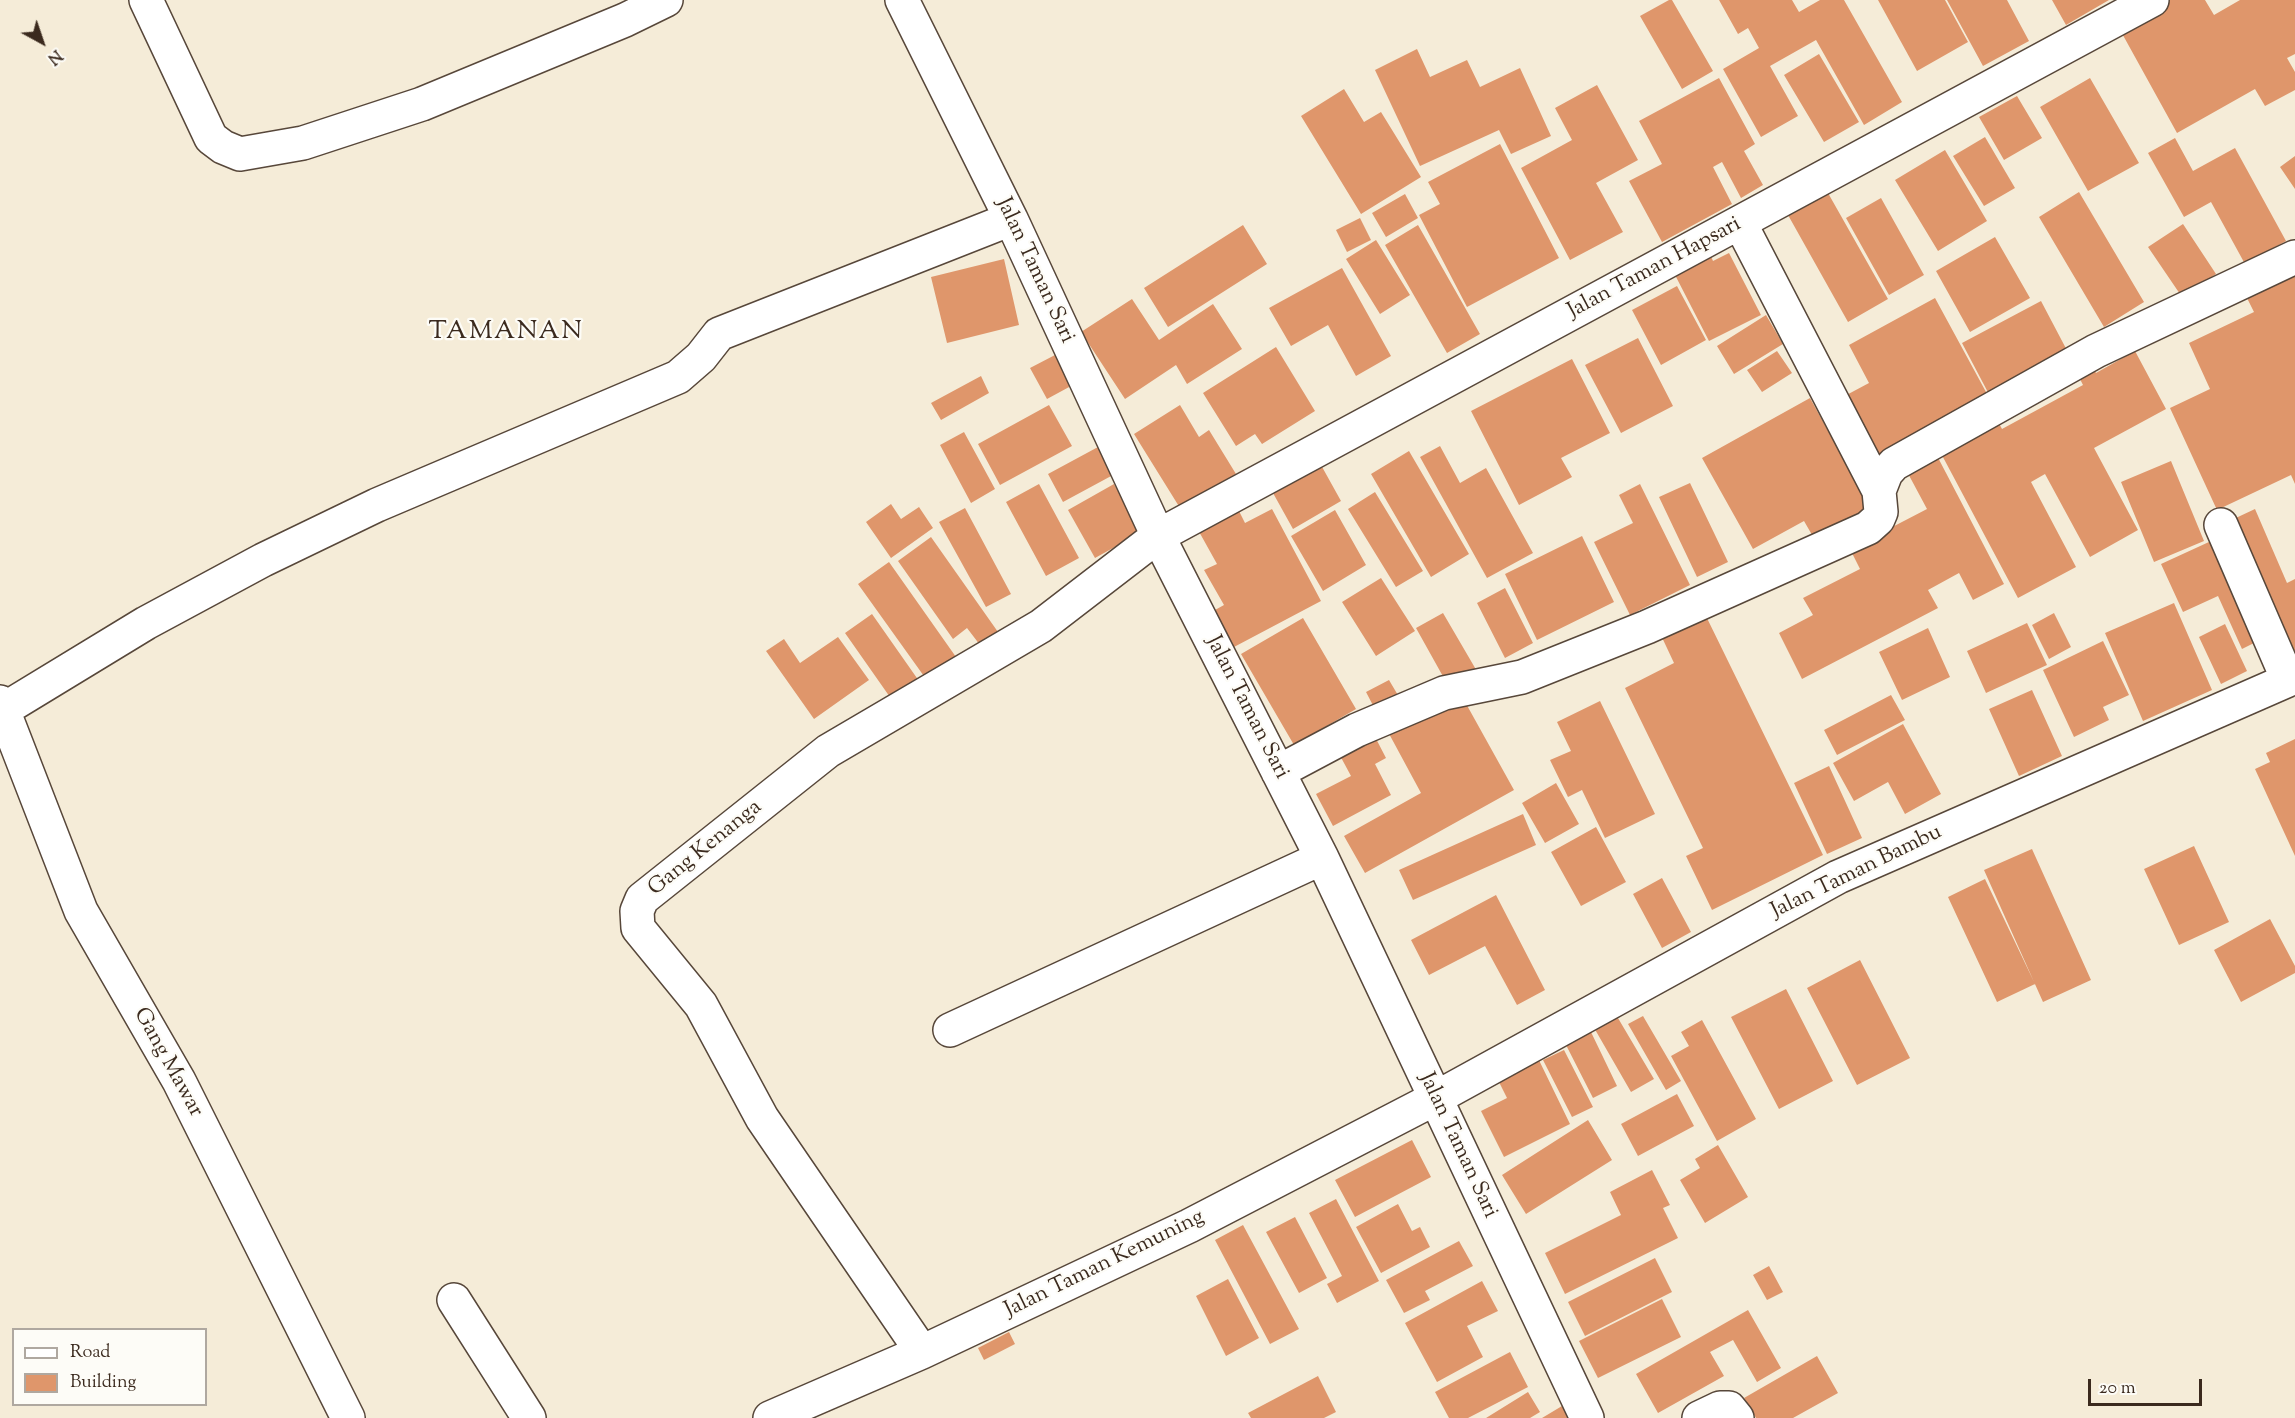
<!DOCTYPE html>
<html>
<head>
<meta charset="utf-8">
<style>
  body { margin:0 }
  #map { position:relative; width:2295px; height:1418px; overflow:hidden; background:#f5ecd8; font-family:"Sorts Mill Goudy",serif }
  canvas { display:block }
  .legend { position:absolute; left:12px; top:1328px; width:195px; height:78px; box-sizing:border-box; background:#fdfcf7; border:2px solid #afa8a0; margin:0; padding:8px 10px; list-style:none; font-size:18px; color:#3b2a1e }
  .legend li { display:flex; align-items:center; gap:12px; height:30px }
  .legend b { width:30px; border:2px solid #afa8a0 }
  .north { position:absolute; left:12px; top:12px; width:60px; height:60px; -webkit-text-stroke:4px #fdfcf7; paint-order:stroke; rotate:140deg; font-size:16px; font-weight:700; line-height:24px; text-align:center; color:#3b2a1e }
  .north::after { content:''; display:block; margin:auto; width:21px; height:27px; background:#3b2a1e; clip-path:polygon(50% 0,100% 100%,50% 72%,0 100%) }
  .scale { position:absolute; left:2088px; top:1379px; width:114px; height:27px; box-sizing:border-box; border:3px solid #3b2a1e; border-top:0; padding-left:8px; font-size:18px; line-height:21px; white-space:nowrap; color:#3b2a1e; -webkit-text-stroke:4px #fdfcf7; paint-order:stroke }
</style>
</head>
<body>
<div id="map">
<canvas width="2295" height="1418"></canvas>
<ul class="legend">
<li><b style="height:8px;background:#fff"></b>Road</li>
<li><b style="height:16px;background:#df966b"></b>Building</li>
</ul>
<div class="north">N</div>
<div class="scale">20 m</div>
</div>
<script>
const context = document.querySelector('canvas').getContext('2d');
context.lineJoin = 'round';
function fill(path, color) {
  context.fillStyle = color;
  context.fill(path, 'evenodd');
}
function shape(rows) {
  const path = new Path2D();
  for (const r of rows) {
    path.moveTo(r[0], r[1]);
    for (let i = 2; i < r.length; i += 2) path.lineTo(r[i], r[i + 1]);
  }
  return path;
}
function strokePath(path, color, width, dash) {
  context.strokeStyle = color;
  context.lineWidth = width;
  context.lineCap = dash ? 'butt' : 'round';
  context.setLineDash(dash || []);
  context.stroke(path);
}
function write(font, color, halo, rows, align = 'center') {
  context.font = font + ' "Sorts Mill Goudy",serif';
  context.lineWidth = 4.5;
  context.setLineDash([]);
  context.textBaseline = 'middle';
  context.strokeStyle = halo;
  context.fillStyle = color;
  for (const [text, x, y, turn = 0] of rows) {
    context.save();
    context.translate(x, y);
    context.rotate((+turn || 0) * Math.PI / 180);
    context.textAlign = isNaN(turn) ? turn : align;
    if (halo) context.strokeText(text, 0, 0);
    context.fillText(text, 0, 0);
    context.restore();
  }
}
const building = shape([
  [1669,0,1672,0,1713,71,1682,89,1640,16],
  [1719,0,1792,0,1799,12,1820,0,1844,0,1902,102,1864,125,1816,40,1770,66,1798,116,1761,137,1723,69,1759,48,1748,28,1738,34],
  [1878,0,1945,0,1968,42,1917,71],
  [1947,0,2007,0,2029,41,1983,66],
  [2052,0,2109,0,2066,25],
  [2170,0,2205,0,2214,15,2240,0,2295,0,2295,54,2287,58,2295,72,2295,90,2265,106,2255,89,2177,133,2119,28],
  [1417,49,1430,77,1467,60,1480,87,1520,68,1551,136,1511,154,1499,130,1420,166,1375,70],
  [1819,54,1859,122,1824,142,1784,75],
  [1719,78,1755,144,1744,151,1763,185,1741,198,1722,162,1713,167,1732,204,1662,242,1629,181,1662,164,1639,121],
  [2090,78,2139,163,2088,191,2040,107],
  [1597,85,1638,160,1596,183,1623,232,1570,260,1521,168,1572,140,1555,108],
  [1344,89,1364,122,1381,112,1421,177,1361,214,1301,116],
  [2017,96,2042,138,2004,160,1979,117],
  [1985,137,2015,188,1984,206,1953,156],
  [2175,138,2193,171,2235,148,2286,241,2245,264,2211,202,2184,217,2148,153],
  [1500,144,1559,258,1467,307,1419,215,1440,204,1428,182],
  [1945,150,1987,221,1938,251,1895,180],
  [2295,156,2295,189,2280,167],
  [2079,192,2144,302,2104,327,2039,217],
  [1828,193,1888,299,1848,322,1788,215],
  [1405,194,1418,218,1386,237,1372,213],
  [1881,198,1924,275,1889,295,1846,218],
  [1360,218,1371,240,1347,252,1336,230],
  [2183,224,2216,274,2182,297,2148,247],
  [1243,225,1267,264,1168,327,1144,288],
  [1418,225,1480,334,1447,353,1385,245],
  [1995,237,2030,298,1970,332,1936,271],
  [1376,240,1410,295,1380,314,1346,259],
  [1729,253,1761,315,1709,341,1674,273,1710,254,1713,261],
  [1004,259,1019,325,947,343,931,277],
  [1342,268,1391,356,1356,376,1328,325,1291,346,1269,308],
  [2295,276,2295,484,2291,475,2217,510,2170,408,2210,389,2189,343,2254,312,2247,298],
  [1677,286,1706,340,1661,365,1632,310],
  [1935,298,1992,403,1876,467,1839,399,1869,383,1849,345],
  [1132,299,1159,340,1213,304,1242,349,1187,384,1176,365,1125,399,1081,332],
  [2041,301,2071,358,1992,400,1962,343],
  [1766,315,1783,344,1734,374,1717,346],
  [1638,338,1673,406,1621,433,1585,365],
  [1276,347,1315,411,1262,444,1255,434,1236,446,1203,393],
  [1777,351,1792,373,1762,392,1747,370],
  [2135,351,2166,409,2094,448,2138,530,2090,557,2045,474,2031,482,2076,567,2018,598,1936,444,1993,412,2002,429,2083,385,2076,371,2091,363,2096,373],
  [1055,355,1071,386,1047,399,1030,368],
  [1572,359,1610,433,1561,458,1572,477,1519,505,1471,411],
  [981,376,989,393,941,420,931,403],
  [1810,398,1875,516,1819,547,1804,521,1753,549,1702,458],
  [1049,405,1072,446,1000,485,978,444],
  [1180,405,1199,437,1209,430,1236,474,1180,508,1134,434],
  [964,432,995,489,971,503,940,445],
  [1440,446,1460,483,1486,468,1533,553,1487,578,1420,457],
  [1098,447,1113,475,1063,502,1048,474],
  [1934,450,2004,584,1973,600,1959,573,1928,590,1938,608,1802,679,1779,633,1813,615,1803,598,1860,569,1850,549,1927,509,1904,466],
  [1409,451,1469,554,1431,577,1371,474],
  [2171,461,2204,541,2154,562,2121,482],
  [1321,465,1341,501,1293,529,1273,493],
  [1690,483,1728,562,1697,577,1659,497],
  [1039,484,1079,558,1046,576,1006,502],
  [1114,484,1140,533,1095,558,1068,510],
  [1640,484,1690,585,1630,615,1594,542,1633,523,1619,495],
  [1375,492,1423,571,1396,587,1348,509],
  [891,504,901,519,919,507,933,528,891,558,866,522],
  [1237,507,1245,523,1272,509,1321,601,1234,647,1215,610,1224,605,1204,570,1217,564,1197,528],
  [965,508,1011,594,986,607,939,522],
  [2255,509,2287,583,2295,579,2295,650,2282,656,2223,524],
  [1335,510,1366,565,1323,591,1291,536],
  [1582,536,1614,602,1537,640,1505,574],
  [2222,536,2268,636,2242,649,2218,596,2183,612,2161,564],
  [931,537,998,632,980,645,967,628,953,639,898,561],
  [889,562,956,657,926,679,858,584],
  [1381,578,1415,631,1376,656,1342,602],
  [1505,588,1533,643,1505,658,1477,603],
  [2174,603,2212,690,2143,721,2105,633],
  [1703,610,1823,855,1712,910,1686,856,1703,848,1625,688,1674,663,1659,631],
  [1443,613,1478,673,1450,689,1416,628],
  [2054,613,2071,647,2049,659,2032,625],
  [872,614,919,681,892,700,845,633],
  [1303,618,1356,709,1294,745,1241,654],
  [2027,623,2047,665,1986,693,1967,651],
  [2225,624,2247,671,2221,684,2199,637],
  [1928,628,1950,677,1902,700,1879,652],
  [838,637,869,680,814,719,766,651,784,639,800,663],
  [2103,641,2129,695,2103,707,2109,720,2074,737,2043,670],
  [1389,680,1402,702,1378,715,1366,692],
  [2032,690,2062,756,2019,776,1989,709],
  [1459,691,1514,790,1365,873,1344,836,1421,793,1387,730],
  [1891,695,1905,720,1837,755,1824,730],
  [1600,701,1655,814,1605,838,1582,790,1568,797,1550,760,1571,751,1557,722],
  [1903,724,1941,794,1905,814,1888,782,1854,801,1833,763],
  [1372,731,1386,758,1375,764,1391,795,1333,826,1316,794,1351,776,1337,750],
  [2295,739,2295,856,2255,769,2270,762,2266,753],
  [1829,766,1862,838,1827,854,1794,783],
  [1556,783,1579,824,1545,843,1522,803],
  [1523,814,1536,845,1413,900,1399,870],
  [1596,827,1626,882,1581,906,1551,852],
  [2194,846,2229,922,2179,945,2144,869],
  [2032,849,2091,980,2043,1002,1984,870],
  [1662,878,1691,932,1662,948,1633,894],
  [1985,879,2035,984,1997,1002,1948,897],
  [1496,895,1545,990,1517,1005,1485,946,1429,975,1411,940],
  [2270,919,2295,966,2295,973,2241,1002,2214,950],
  [1860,960,1910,1058,1857,1085,1807,988],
  [1786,989,1833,1081,1779,1109,1731,1017],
  [1615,1013,1654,1079,1631,1092,1593,1026],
  [1643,1016,1681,1081,1666,1090,1628,1024],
  [1702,1020,1756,1119,1717,1141,1671,1056,1689,1046,1681,1032],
  [1590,1030,1617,1086,1593,1098,1565,1043],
  [1564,1050,1593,1107,1572,1117,1543,1060],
  [1536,1054,1570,1124,1504,1157,1481,1111,1507,1098,1495,1074],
  [1677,1094,1694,1126,1638,1156,1621,1124],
  [1588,1120,1612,1160,1526,1214,1502,1175],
  [1412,1140,1431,1177,1355,1217,1335,1180],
  [1718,1145,1748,1197,1705,1223,1680,1180,1700,1168,1695,1159],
  [1652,1170,1670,1205,1663,1208,1678,1238,1565,1294,1545,1253,1621,1215,1610,1192],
  [1336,1199,1379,1281,1337,1303,1327,1284,1342,1276,1309,1213],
  [1398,1204,1412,1231,1420,1227,1430,1247,1381,1273,1356,1227],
  [1295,1217,1327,1278,1299,1293,1266,1232],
  [1243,1225,1299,1329,1270,1344,1215,1240],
  [1459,1241,1473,1266,1425,1291,1430,1300,1404,1313,1386,1280],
  [1655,1258,1672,1292,1585,1336,1568,1302],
  [1769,1266,1783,1292,1767,1300,1753,1275],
  [1228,1279,1259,1338,1226,1356,1196,1296],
  [1482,1281,1498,1311,1467,1326,1483,1357,1437,1382,1405,1323],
  [1662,1299,1681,1337,1598,1378,1579,1341],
  [1748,1310,1781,1368,1757,1382,1733,1340,1710,1352,1724,1376,1658,1413,1636,1374],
  [1009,1332,1015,1344,984,1360,978,1348],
  [1510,1352,1528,1387,1468,1418,1449,1418,1435,1392],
  [1817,1356,1838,1393,1793,1418,1756,1418,1744,1398],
  [1318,1376,1336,1412,1324,1418,1251,1418,1248,1413],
  [1528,1392,1540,1412,1530,1418,1486,1418],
  [1562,1406,1569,1418,1542,1418]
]);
const minor = shape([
  [146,0,211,138,223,147,240,154,303,143,422,104,625,20,666,0],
  [902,0,1011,219,1158,536,1322,858,1587,1418],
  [1740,223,1879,491],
  [2221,525,2288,680],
  [0,702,81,911,179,1081,348,1418],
  [3,710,146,623,263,560,377,505,678,377,701,357,719,334,1011,219],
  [1278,772,1357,730,1444,693,1522,677,1647,627,1868,528,1878,519,1881,512,1879,491,1886,473,1894,464,2096,351,2295,257],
  [950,1030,1322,858],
  [454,1300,529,1418],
  [922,1352,762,1118,701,1005,638,928,637,911,642,899,828,751,1041,626,1158,536,2152,0],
  [770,1418,922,1352,1189,1226,1434,1099,1838,877,2295,677],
  [1699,1418,1720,1408,1729,1408,1737,1418]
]);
const streetNames = [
  ["Jalan Taman Hapsari",1655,269,-28],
  ["Jalan Taman Sari",1034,271,65],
  ["Jalan Taman Sari",1246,708,63],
  ["Gang Kenanga",706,849,-39],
  ["Jalan Taman Bambu",1857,873,-26],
  ["Gang Mawar",167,1063,61],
  ["Jalan Taman Sari",1457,1146,65],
  ["Jalan Taman Kemuning",1105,1265,-26]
];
const quarterNames = [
  ["TAMANAN",506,334]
];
fill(building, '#df966b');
strokePath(minor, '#57473a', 36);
strokePath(minor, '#fff', 33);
write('22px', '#3b2a1e', '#fdfcf7', streetNames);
context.letterSpacing = '1.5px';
write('26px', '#3b2a1e', '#fdfcf7', quarterNames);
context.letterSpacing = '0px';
</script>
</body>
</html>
